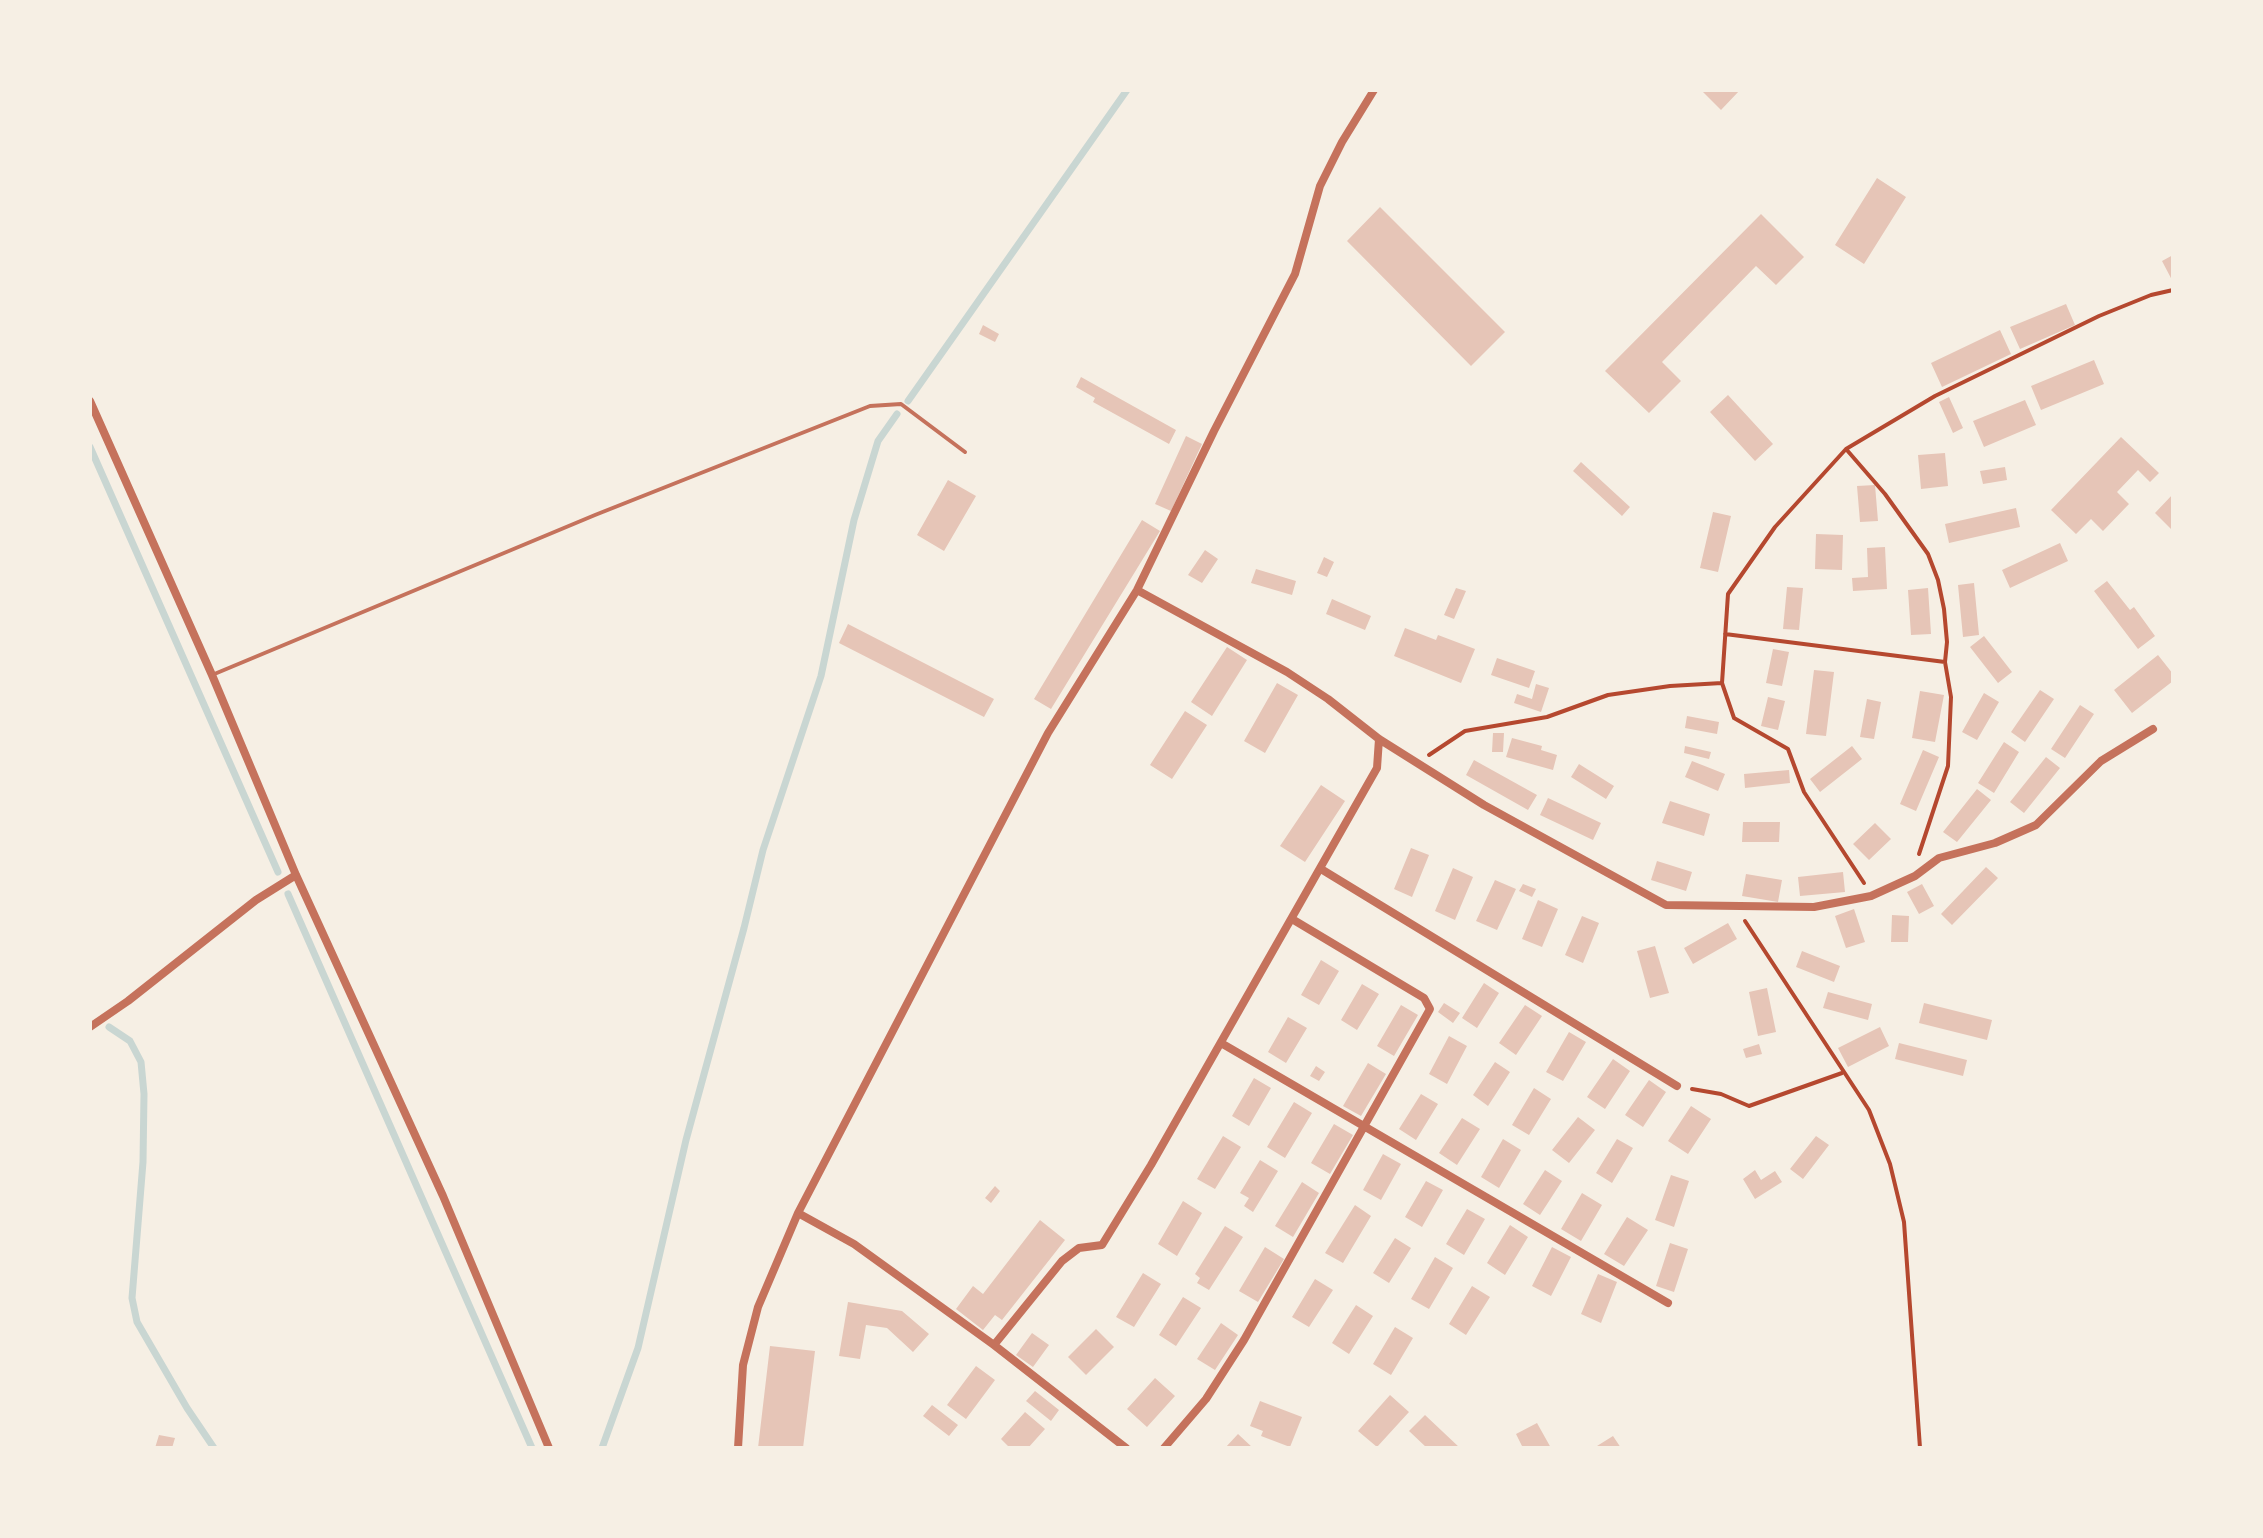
<!DOCTYPE html>
<html>
<head>
<meta charset="utf-8">
<style>
  body { margin:0 }
  #map { position:relative; width:2263px; height:1538px; overflow:hidden; background:#f6efe4; font-family:"Source Sans 3",sans-serif }
  canvas { display:block }
  .frame { position:absolute; inset:0; border:92px solid #f6efe4; pointer-events:none }
</style>
</head>
<body>
<div id="map">
<canvas width="2263" height="1538"></canvas>
<div class="frame"></div>
</div>
<script>
const context = document.querySelector('canvas').getContext('2d');
context.lineJoin = 'round';
function shape(rows) {
  const path = new Path2D();
  for (const r of rows) {
    path.moveTo(r[0], r[1]);
    for (let i = 2; i < r.length; i += 2) path.lineTo(r[i], r[i + 1]);
  }
  return path;
}
function strokePath(path, color, width, dash) {
  context.strokeStyle = color;
  context.lineWidth = width;
  context.lineCap = dash ? 'butt' : 'round';
  context.setLineDash(dash || []);
  context.stroke(path);
}
function fill(path, color) {
  context.fillStyle = color;
  context.fill(path, 'evenodd');
}
const stream = shape([
  [908,401,1127,90],
  [90,447,278,872],
  [288,894,532,1448],
  [109,1027,130,1041,141,1062,144,1094,143,1162,132,1298,137,1322,187,1408,214,1448],
  [602,1448,638,1348,686,1140,744,928,763,850,821,676,854,520,878,441,897,414]
]);
const building = shape([
  [1701,90,1740,90,1721,110],
  [1877,178,1906,197,1864,264,1835,245],
  [1380,207,1505,332,1471,366,1347,241],
  [1761,214,1804,257,1776,285,1756,266,1662,362,1681,381,1649,413,1605,371],
  [2173,255,2173,282,2162,261],
  [2066,304,2075,325,2020,349,2010,327],
  [983,325,999,334,995,342,979,334],
  [2000,330,2011,354,1942,387,1931,363],
  [2094,360,2104,384,2041,410,2031,386],
  [1081,377,1176,430,1169,444,1093,402,1095,398,1076,387],
  [1728,395,1773,444,1755,461,1710,412],
  [1949,397,1963,428,1953,433,1939,402],
  [2025,400,2036,425,1984,447,1973,421],
  [1186,436,1202,444,1171,511,1155,504],
  [2121,437,2159,473,2150,482,2138,470,2117,492,2129,504,2103,531,2091,519,2076,534,2051,510],
  [1945,453,1948,486,1921,489,1918,455],
  [1581,462,1630,507,1622,516,1573,471],
  [2005,467,2007,480,1983,484,1980,471],
  [948,480,976,496,944,551,917,535],
  [1875,485,1878,521,1860,522,1857,486],
  [2173,494,2173,531,2155,513],
  [2016,508,2020,527,1949,543,1945,524],
  [1713,512,1731,516,1718,572,1700,568],
  [1142,520,1160,531,1051,709,1034,699],
  [1816,534,1843,535,1842,570,1815,569],
  [2060,543,2068,561,2010,588,2002,570],
  [1885,547,1887,589,1853,591,1852,578,1868,577,1867,548],
  [1205,550,1218,559,1202,583,1188,575],
  [1324,557,1334,562,1327,577,1317,573],
  [1256,569,1296,581,1292,595,1251,583],
  [2107,581,2130,610,2134,607,2155,636,2138,649,2094,591],
  [1974,583,1979,635,1963,637,1958,585],
  [1787,587,1803,588,1799,630,1783,629],
  [1456,588,1466,591,1454,619,1444,615],
  [1928,588,1931,634,1911,635,1908,590],
  [1332,599,1371,616,1365,630,1326,614],
  [848,624,994,699,984,717,839,643],
  [1405,628,1436,640,1438,635,1475,649,1461,683,1394,656],
  [1984,636,2012,672,1998,683,1970,647],
  [1227,647,1247,660,1212,716,1191,702],
  [1773,649,1789,652,1782,686,1766,683],
  [2158,655,2173,674,2173,681,2132,713,2114,690],
  [1497,658,1535,671,1529,688,1491,675],
  [1814,670,1834,672,1826,736,1806,734],
  [1277,683,1298,695,1265,753,1244,741],
  [1536,684,1549,688,1541,712,1514,703,1517,694,1532,699],
  [2040,690,2054,699,2025,742,2011,732],
  [1920,691,1944,695,1935,742,1912,738],
  [1984,693,1999,702,1977,740,1962,732],
  [1768,697,1785,701,1778,730,1761,726],
  [1867,699,1881,702,1874,739,1860,737],
  [2080,705,2094,714,2065,758,2051,749],
  [1185,711,1207,725,1172,779,1150,765],
  [1687,716,1719,722,1717,734,1685,728],
  [1493,733,1504,733,1503,752,1492,752],
  [1512,738,1542,746,1541,750,1557,755,1553,770,1506,757],
  [2004,742,2019,752,1994,793,1978,783],
  [1685,746,1711,752,1709,759,1684,753],
  [1852,746,1862,759,1820,792,1810,779],
  [1923,750,1939,757,1916,811,1900,804],
  [2046,757,2060,768,2024,813,2010,802],
  [1474,760,1537,795,1528,810,1466,775],
  [1692,761,1725,774,1718,791,1685,777],
  [1579,764,1614,786,1606,799,1571,777],
  [1789,770,1790,783,1745,788,1744,774],
  [1321,785,1345,801,1305,862,1280,846],
  [1977,789,1991,800,1957,842,1943,832],
  [1548,798,1601,823,1593,840,1540,815],
  [1670,801,1710,814,1704,836,1662,823],
  [1743,822,1780,822,1779,842,1742,842],
  [1875,823,1891,839,1869,860,1853,844],
  [1411,848,1429,855,1412,897,1394,889],
  [1657,861,1692,872,1686,891,1651,880],
  [1986,867,1998,878,1952,925,1941,914],
  [1453,868,1473,877,1455,920,1435,911],
  [1843,872,1845,892,1800,896,1798,877],
  [1746,874,1782,880,1778,902,1742,896],
  [1495,880,1516,889,1497,930,1476,921],
  [1523,884,1536,889,1532,897,1519,891],
  [1922,884,1934,906,1919,914,1907,892],
  [1538,900,1558,909,1542,947,1522,939],
  [1854,909,1865,942,1846,948,1835,916],
  [1892,915,1909,916,1908,942,1891,942],
  [1582,916,1599,923,1583,963,1565,955],
  [1728,923,1737,939,1693,964,1684,948],
  [1655,946,1669,993,1650,998,1637,951],
  [1802,951,1840,966,1834,982,1796,967],
  [1321,960,1339,971,1319,1005,1301,995],
  [1484,983,1499,993,1477,1028,1462,1018],
  [1362,984,1379,994,1357,1030,1341,1020],
  [1767,988,1776,1032,1758,1036,1749,992],
  [1828,992,1872,1004,1868,1020,1823,1008],
  [1444,1003,1460,1013,1453,1023,1438,1012],
  [1924,1003,1992,1020,1987,1040,1919,1023],
  [1401,1005,1418,1015,1394,1056,1377,1046],
  [1525,1005,1542,1016,1516,1055,1499,1043],
  [1288,1017,1307,1028,1286,1063,1268,1052],
  [1880,1027,1889,1046,1848,1067,1838,1048],
  [1569,1032,1586,1042,1563,1081,1546,1072],
  [1449,1036,1467,1046,1447,1084,1429,1074],
  [1899,1043,1967,1060,1963,1076,1895,1059],
  [1759,1044,1762,1054,1746,1058,1743,1049],
  [1613,1059,1630,1071,1605,1109,1587,1097],
  [1495,1062,1510,1072,1488,1106,1473,1095],
  [1368,1063,1386,1074,1361,1116,1343,1106],
  [1316,1066,1325,1072,1319,1081,1310,1076],
  [1254,1078,1271,1088,1249,1126,1232,1116],
  [1649,1080,1666,1092,1643,1127,1625,1115],
  [1534,1088,1551,1099,1529,1135,1512,1125],
  [1421,1094,1438,1104,1416,1140,1399,1129],
  [1294,1102,1312,1113,1285,1158,1267,1147],
  [1691,1106,1711,1119,1688,1154,1668,1141],
  [1578,1117,1595,1130,1569,1163,1552,1150],
  [1462,1118,1480,1129,1457,1165,1439,1153],
  [1334,1124,1353,1135,1330,1174,1311,1163],
  [1223,1136,1241,1147,1215,1189,1197,1179],
  [1816,1136,1829,1145,1803,1179,1790,1169],
  [1503,1139,1521,1150,1499,1188,1481,1177],
  [1617,1139,1633,1148,1612,1183,1596,1173],
  [1383,1154,1401,1164,1381,1200,1363,1190],
  [1260,1160,1278,1171,1253,1212,1244,1206,1249,1198,1240,1193],
  [1545,1170,1562,1181,1540,1215,1523,1204],
  [1755,1170,1761,1180,1775,1171,1782,1182,1755,1199,1743,1179],
  [1671,1175,1689,1181,1674,1227,1655,1220],
  [1426,1181,1443,1190,1422,1227,1405,1217],
  [1302,1182,1319,1193,1293,1237,1275,1226],
  [995,1186,1000,1191,991,1203,985,1198],
  [1582,1193,1602,1205,1581,1241,1561,1229],
  [1183,1201,1202,1213,1177,1256,1158,1244],
  [1355,1205,1371,1216,1343,1263,1325,1253],
  [1467,1209,1485,1219,1464,1255,1446,1244],
  [1627,1217,1648,1230,1624,1266,1604,1254],
  [1040,1220,1065,1240,1002,1320,995,1315,983,1330,956,1309,973,1286,983,1294],
  [1510,1225,1528,1237,1505,1275,1487,1263],
  [1225,1226,1243,1237,1209,1290,1197,1283,1200,1278,1195,1274],
  [1395,1238,1411,1248,1389,1283,1373,1273],
  [1670,1243,1688,1249,1674,1292,1656,1286],
  [1265,1247,1284,1259,1258,1302,1239,1291],
  [1552,1247,1571,1257,1551,1296,1532,1286],
  [1435,1257,1453,1268,1429,1309,1411,1299],
  [1143,1273,1161,1284,1134,1327,1116,1317],
  [1598,1274,1617,1282,1601,1323,1581,1314],
  [1315,1279,1333,1290,1309,1327,1292,1317],
  [1472,1286,1490,1297,1466,1335,1449,1324],
  [1183,1297,1201,1308,1176,1346,1159,1335],
  [848,1302,902,1311,929,1334,913,1352,887,1328,866,1325,860,1359,839,1356],
  [1356,1305,1373,1316,1349,1354,1332,1343],
  [1221,1323,1238,1335,1215,1370,1197,1359],
  [1395,1327,1413,1338,1391,1375,1373,1364],
  [1096,1329,1114,1347,1086,1375,1068,1357],
  [1032,1333,1049,1345,1033,1367,1016,1355],
  [770,1346,815,1351,803,1448,758,1448],
  [976,1366,995,1380,966,1419,947,1405],
  [1155,1378,1175,1396,1147,1427,1127,1409],
  [1035,1391,1059,1410,1051,1421,1026,1401],
  [1390,1395,1409,1412,1377,1447,1358,1431],
  [1260,1401,1302,1417,1290,1447,1261,1436,1263,1431,1250,1426],
  [932,1405,958,1425,949,1436,923,1416],
  [1025,1412,1045,1429,1028,1448,1010,1448,1001,1439],
  [1425,1415,1460,1448,1427,1448,1409,1431],
  [1537,1423,1551,1448,1523,1448,1516,1434],
  [1238,1434,1253,1448,1225,1448],
  [159,1435,175,1438,172,1448,155,1448],
  [1613,1436,1621,1448,1599,1448,1597,1446]
]);
const path = shape([
  [1846,449,1885,494,1928,554,1938,580,1944,609,1947,642,1945,662,1951,697,1948,766,1919,854],
  [1725,634,1945,662],
  [1722,683,1734,718,1788,749,1804,792,1864,883],
  [1429,755,1465,731,1547,717,1608,695,1670,686,1722,683,1728,594,1775,527,1846,449,1935,396,2099,316,2151,295,2173,290],
  [1745,921,1869,1110,1890,1164,1904,1222,1920,1448],
  [1692,1089,1721,1094,1749,1106,1842,1073]
]);
const service = shape([
  [212,675,595,515,870,406,901,404,965,452]
]);
const minor = shape([
  [90,401,212,675,296,875,443,1196,549,1448],
  [1137,590,1287,672,1328,699,1379,739,1484,805,1666,905,1814,907,1871,896,1915,876,1939,858,1995,843,2036,825,2101,761,2153,729],
  [1321,869,1677,1086],
  [90,1027,128,1001,256,900,296,875],
  [1221,1043,1668,1303],
  [798,1213,854,1244,994,1345,1126,1448],
  [994,1345,1062,1261,1079,1248,1102,1245,1151,1165,1377,768,1379,739],
  [738,1448,743,1365,758,1307,798,1213,1048,733,1137,590,1214,431,1295,274,1320,186,1342,142,1374,90],
  [1164,1448,1206,1399,1244,1340,1430,1009,1424,998,1292,919]
]);
strokePath(stream, '#c9d6d2', 7);
fill(building, '#e6c5b7');
strokePath(path, '#b5482f', 4);
strokePath(service, '#c5725c', 4);
strokePath(minor, '#c5725c', 8);
</script>
</body>
</html>
